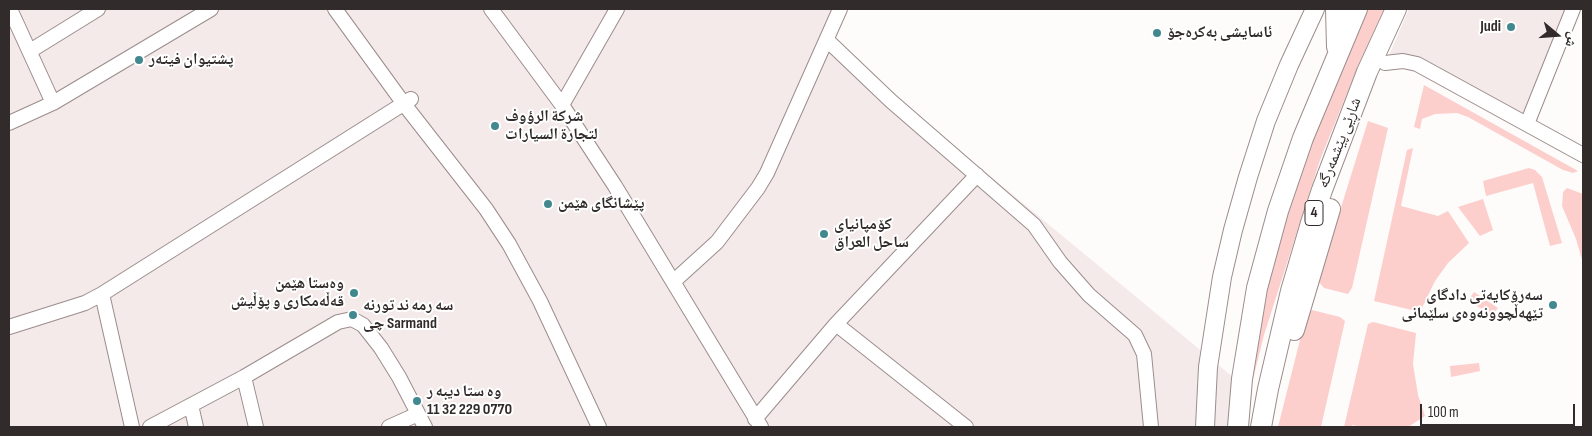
<!DOCTYPE html>
<html>
<head>
<meta charset="utf-8">
<style>
  body { margin:0 }
  #map { position:relative; width:1592px; height:436px; overflow:hidden; background:#fefbfb; font-family:"Sofia Sans Condensed","Noto Naskh Arabic",sans-serif }
  canvas { display:block }
  .frame { position:absolute; inset:0; border:10px solid #312c2b; pointer-events:none }
  .north { position:absolute; left:1532px; top:10px; width:50px; height:50px; -webkit-text-stroke:4px #fff; paint-order:stroke; rotate:108deg; font-size:14px; font-weight:700; line-height:20px; text-align:center; color:#312c2b }
  .north::after { content:''; display:block; margin:auto; width:18px; height:22px; background:#312c2b; clip-path:polygon(50% 0,100% 100%,50% 72%,0 100%) }
  .scale { position:absolute; left:1420px; top:404px; width:155px; height:22px; box-sizing:border-box; border:2px solid #312c2b; border-top:0; padding-left:6px; font-size:15px; line-height:18px; white-space:nowrap; color:#312c2b; -webkit-text-stroke:4px #fff; paint-order:stroke }
</style>
</head>
<body>
<div id="map">
<canvas width="1592" height="436"></canvas>
<div class="frame"></div>
<div class="north">ش</div>
<div class="scale">100 m</div>
</div>
<script>
const context = document.querySelector('canvas').getContext('2d');
context.lineJoin = 'round';
function fill(path, color) {
  context.fillStyle = color;
  context.fill(path, 'evenodd');
}
function shape(rows) {
  const path = new Path2D();
  for (const r of rows) {
    path.moveTo(r[0], r[1]);
    for (let i = 2; i < r.length; i += 2) path.lineTo(r[i], r[i + 1]);
  }
  return path;
}
function strokePath(path, color, width, dash) {
  context.strokeStyle = color;
  context.lineWidth = width;
  context.lineCap = dash ? 'butt' : 'round';
  context.setLineDash(dash || []);
  context.stroke(path);
}
function write(font, color, halo, rows, align = 'center') {
  context.font = font + ' "Sofia Sans Condensed","Noto Naskh Arabic",sans-serif';
  context.lineWidth = 4;
  context.setLineDash([]);
  context.textBaseline = 'middle';
  context.strokeStyle = halo;
  context.fillStyle = color;
  for (const [text, x, y, turn = 0] of rows) {
    context.save();
    context.translate(x, y);
    context.rotate((+turn || 0) * Math.PI / 180);
    context.textAlign = isNaN(turn) ? turn : align;
    if (halo) context.strokeText(text, 0, 0);
    context.fillText(text, 0, 0);
    context.restore();
  }
}
const built = shape([
  [9,9,840,9,827,41,1251,392,1248,427,9,427],
  [1409,9,1573,9,1527,124,1417,64,1387,60]
]);
const green = shape([
  [1367,9,1384,9,1360,61,1320,160,1264,335,1252,383,1249,383,1265,285,1304,158],
  [1424,85,1578,171,1573,173,1563,170,1468,117,1457,113,1435,114,1422,119,1420,129,1414,127],
  [1368,121,1388,128,1352,288,1348,294,1324,288,1318,281],
  [1413,148,1401,206,1438,216,1448,211,1469,243,1448,263,1435,281,1420,312,1374,301,1407,150],
  [1529,168,1535,170,1542,177,1562,243,1550,246,1533,183,1486,196,1483,181],
  [1567,188,1583,194,1583,263,1576,239,1562,206,1563,192],
  [1483,199,1493,230,1480,236,1458,207],
  [1474,292,1498,308,1492,316,1468,300],
  [1312,310,1340,317,1345,321,1321,427,1278,427,1304,324,1307,315],
  [1373,322,1416,333,1413,364,1418,395,1425,416,1408,427,1361,427,1352,425,1352,427,1344,427,1368,324],
  [1479,363,1480,371,1451,377,1450,366]
]);
const minor = shape([
  [10,9,53,103],
  [335,9,404,104,486,209,509,244,540,301,599,427],
  [491,9,562,105,615,186,761,427],
  [827,40,891,101,1034,225,1060,262,1089,295,1135,335,1144,354,1151,427],
  [30,51,98,9],
  [1385,63,1403,61,1417,64,1583,155],
  [562,105,617,9],
  [9,123,53,103,211,9],
  [1527,124,1573,9],
  [673,282,717,242,758,188,767,173,840,9],
  [102,294,132,427],
  [836,324,966,427],
  [9,327,85,303,102,294,411,99],
  [244,377,256,427],
  [191,405,196,427],
  [755,419,836,324,977,175],
  [150,427,244,377,338,322,352,319,363,325,381,348,399,377,425,427],
  [389,427,418,414]
]);
const major = shape([
  [1205,427,1208,367,1222,277,1233,230,1248,177,1266,121,1289,65,1315,9]
]);
const highway = shape([
  [1336,9,1337,47],
  [1294,330,1330,209],
  [1238,427,1242,379,1257,288,1278,211,1303,138,1357,9],
  [1261,427,1268,389,1291,291,1311,223,1322,190,1367,72,1396,9]
]);
const markers = [
  [1511,27,5,"#41888f"],
  [1157,33,5,"#41888f"],
  [139,60,5,"#41888f"],
  [495,126,5,"#41888f"],
  [548,204,5,"#41888f"],
  [824,234,5,"#41888f"],
  [354,293,5,"#41888f"],
  [1553,305,5,"#41888f"],
  [353,315,5,"#41888f"],
  [417,401,5,"#41888f"]
];
const shields = [
  [1314,213,18]
];
const shieldNames = [
  ["4",1314,213]
];
const poiNames = [
  ["Judi",1501,27,"right"],
  ["ئاسایشی بەکرەجۆ",1167,33],
  ["پشتیوان فیتەر",149,60],
  ["شركة الرؤوف",505,117],
  ["لتجارة السيارات",505,135],
  ["پێشانگای هێمن",558,204],
  ["کۆمپانیای",834,225],
  ["ساحل العراق",834,243],
  ["وەستا هێمن",344,284,"right"],
  ["قەڵەمکاری و پۆڵیش",344,302,"right"],
  ["سەرۆکایەتی دادگای",1543,296,"right"],
  ["تێهەڵچوونەوەی سلێمانی",1543,314,"right"],
  ["سه رمه ند تورنه",363,306],
  ["چی Sarmand",363,324],
  ["وه ستا دیبه ر",427,392],
  ["11 32 229 0770",427,410]
];
const streetNames = [
  ["شاڕێی پێشمەرگە",1340,143,-69]
];
fill(built, '#f4eae9');
fill(green, '#fccfcc');
strokePath(minor, '#9b8d8c', 16);
strokePath(major, '#9b8d8c', 20);
strokePath(highway, '#9b8d8c', 22);
strokePath(minor, '#fff', 14);
strokePath(major, '#fff', 18);
strokePath(highway, '#fff', 20);
for (const [x, y, r, color] of markers) {
  const dot = new Path2D();
  dot.arc(x, y, r, 0, 2 * Math.PI);
  context.fillStyle = color;
  context.fill(dot);
  strokePath(dot, '#fff', 2);
}
for (const [x, y, w] of shields) {
  const box = new Path2D();
  box.roundRect(x - w / 2, y - 12.5, w, 25, 4);
  context.fillStyle = '#fff';
  context.fill(box);
  strokePath(box, '#312c2b', 1);
}
write('bold 15px', '#312c2b', null, shieldNames);
write('bold 16px', '#312c2b', '#fff', poiNames, 'left');
write('16px', '#312c2b', '#fff', streetNames);
</script>
</body>
</html>
